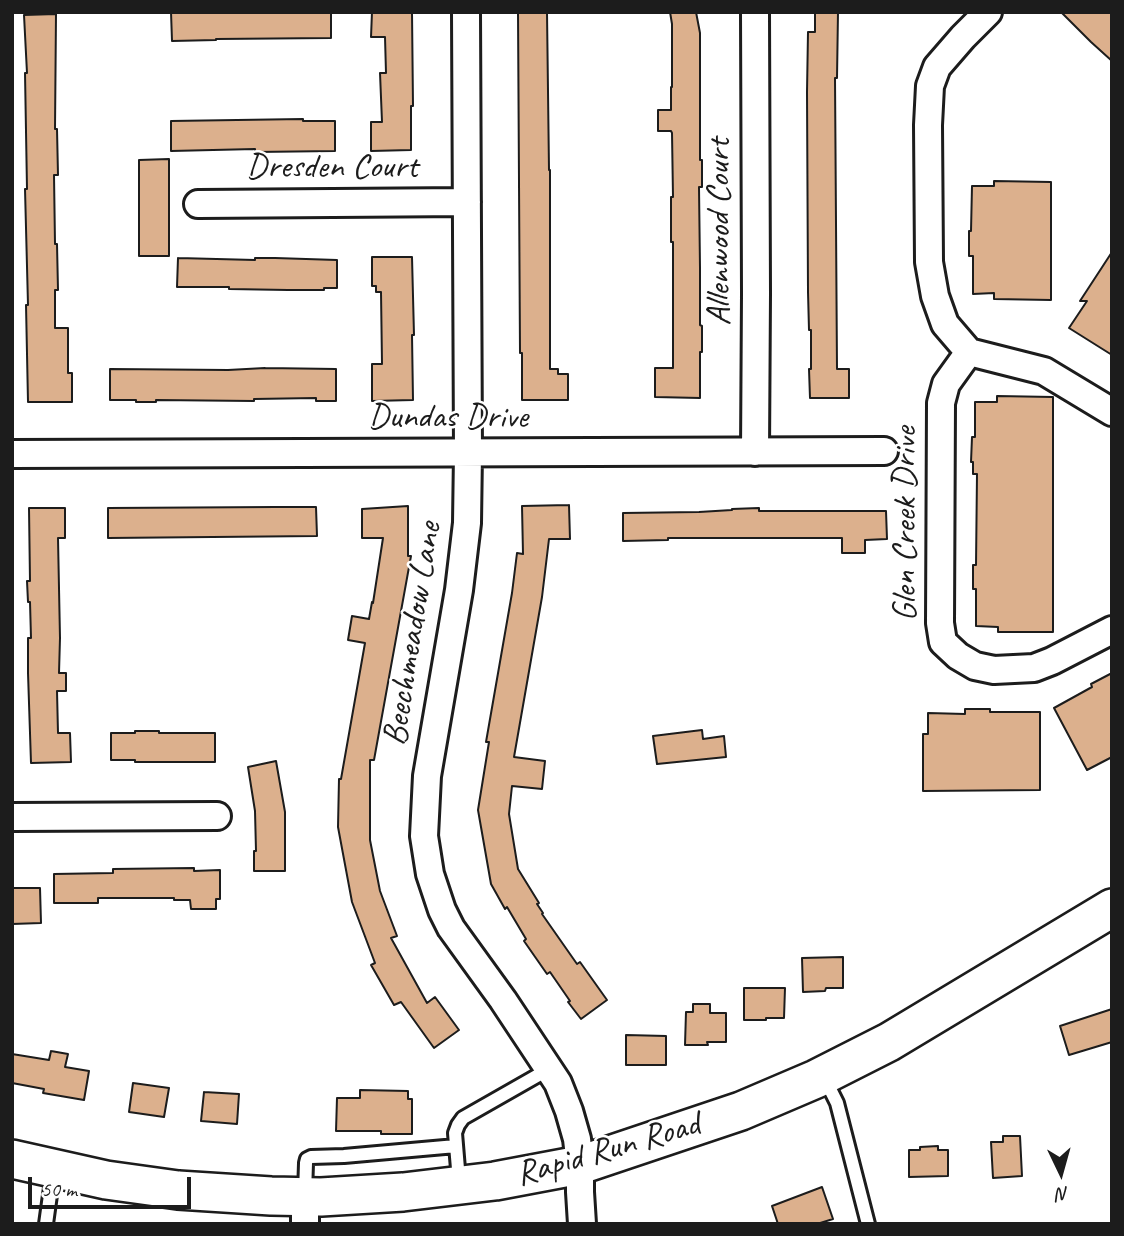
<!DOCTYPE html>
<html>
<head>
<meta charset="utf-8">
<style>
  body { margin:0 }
  #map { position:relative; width:1124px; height:1236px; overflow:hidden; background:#fff; font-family:Caveat,sans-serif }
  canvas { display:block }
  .frame { position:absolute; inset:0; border:14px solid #1c1c1c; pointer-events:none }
  .north { position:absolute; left:1026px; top:1138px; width:70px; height:70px; -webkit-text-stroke:5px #fff; paint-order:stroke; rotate:175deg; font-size:19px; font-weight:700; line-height:28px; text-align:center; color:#1c1c1c }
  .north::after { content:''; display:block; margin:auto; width:24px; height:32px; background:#1c1c1c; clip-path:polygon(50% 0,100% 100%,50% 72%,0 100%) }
  .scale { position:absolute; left:28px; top:1177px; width:163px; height:32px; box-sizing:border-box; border:4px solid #1c1c1c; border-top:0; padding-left:9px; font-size:21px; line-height:24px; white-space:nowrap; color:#1c1c1c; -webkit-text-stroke:5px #fff; paint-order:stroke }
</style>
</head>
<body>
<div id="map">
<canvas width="1124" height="1236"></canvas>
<div class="frame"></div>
<div class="north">N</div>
<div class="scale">50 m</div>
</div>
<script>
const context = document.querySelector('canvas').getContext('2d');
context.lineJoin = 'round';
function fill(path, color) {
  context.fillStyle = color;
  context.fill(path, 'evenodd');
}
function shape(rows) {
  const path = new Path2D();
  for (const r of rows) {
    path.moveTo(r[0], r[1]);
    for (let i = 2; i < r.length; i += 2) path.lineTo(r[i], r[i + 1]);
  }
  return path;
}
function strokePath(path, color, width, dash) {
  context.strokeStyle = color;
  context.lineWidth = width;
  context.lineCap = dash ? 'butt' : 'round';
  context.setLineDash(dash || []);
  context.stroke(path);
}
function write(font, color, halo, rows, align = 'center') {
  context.font = font + ' Caveat,sans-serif';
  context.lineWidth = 5;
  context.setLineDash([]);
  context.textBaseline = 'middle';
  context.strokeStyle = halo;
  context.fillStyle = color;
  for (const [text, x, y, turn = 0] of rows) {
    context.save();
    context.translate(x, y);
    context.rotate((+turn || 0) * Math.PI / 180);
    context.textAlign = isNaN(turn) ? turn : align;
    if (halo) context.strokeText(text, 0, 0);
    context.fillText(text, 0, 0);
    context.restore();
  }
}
const building = shape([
  [171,12,331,12,331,38,216,39,216,40,172,41,171,12],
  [372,12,412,12,413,106,411,106,411,150,371,151,371,122,382,122,380,73,386,73,385,37,371,37,372,12],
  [518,12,547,12,549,170,550,170,550,369,558,369,558,374,568,374,568,400,522,400,522,353,520,353,518,12],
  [670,12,696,12,700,33,700,160,702,160,702,187,699,187,700,268,700,325,702,326,702,352,700,352,700,398,655,397,655,368,673,368,673,242,671,242,671,197,673,197,672,133,671,131,658,131,658,110,671,110,671,87,672,87,672,24,670,12],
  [815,12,838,12,837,78,835,78,837,369,849,369,849,398,810,398,809,369,811,369,811,330,809,330,808,292,807,92,808,32,815,32,815,12],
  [1061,12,1112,12,1112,61,1091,42,1061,12],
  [56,14,55,129,57,129,58,175,54,175,55,244,57,244,58,290,55,290,55,328,68,328,68,373,72,373,72,402,28,402,26,305,28,305,25,189,27,189,25,73,27,73,24,15,56,14],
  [303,119,303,121,335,121,335,151,255,152,255,149,171,151,171,121,303,119],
  [169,159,169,256,139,256,139,160,169,159],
  [994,181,1051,182,1051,300,994,299,994,293,973,294,973,256,969,256,969,231,971,231,972,186,994,186,994,181],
  [1112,252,1112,355,1069,328,1087,301,1080,301,1112,252],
  [372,257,412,257,414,335,412,335,413,400,372,401,372,364,382,364,381,292,376,292,376,286,372,286,372,257],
  [178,258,255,260,255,258,275,258,337,260,337,288,324,288,324,290,288,290,229,289,229,287,177,287,178,258],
  [265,368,336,369,336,401,316,401,316,398,254,399,254,401,156,400,156,402,136,402,136,400,110,400,110,369,228,370,265,368],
  [997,396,1053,397,1053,632,998,632,998,627,976,626,976,589,973,589,973,565,976,565,977,474,973,474,973,462,971,462,972,437,975,437,975,402,997,402,997,396],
  [569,505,570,539,549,539,542,597,514,757,545,761,542,789,512,786,509,814,518,869,539,903,537,904,543,913,542,914,577,964,580,962,607,1000,581,1019,568,1002,570,1001,550,972,547,974,524,941,526,939,507,907,505,909,491,884,478,810,489,742,486,742,512,593,517,553,523,554,522,506,569,505],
  [408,506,408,556,411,556,374,760,370,760,370,840,380,891,397,936,391,938,427,1003,435,997,459,1030,434,1048,401,1002,394,1005,371,965,375,963,352,902,338,827,339,779,341,779,365,643,348,640,352,616,369,619,372,602,373,603,383,538,362,538,362,509,408,506],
  [276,507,316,507,317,536,108,538,108,508,276,507],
  [29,508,65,508,65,538,58,538,60,638,59,673,66,673,66,691,57,691,58,733,70,733,71,762,31,763,28,673,28,638,31,638,30,602,28,602,27,581,30,581,29,508],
  [759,508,759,511,886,511,887,539,865,540,865,553,842,553,842,538,668,538,668,540,623,541,623,513,699,512,732,510,732,509,759,508],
  [1112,673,1112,757,1087,770,1054,708,1092,687,1091,684,1112,673],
  [965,709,990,709,990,712,1040,712,1040,790,923,791,923,734,928,734,928,713,965,714,965,709],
  [702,730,703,739,724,736,726,757,657,764,653,736,702,730],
  [135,731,159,731,159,733,215,733,215,762,135,762,135,760,111,760,111,733,135,733,135,731],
  [276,761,285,812,285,871,254,871,254,851,256,851,255,811,248,767,276,761],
  [194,868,194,871,220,870,220,899,216,899,216,909,191,909,190,900,174,900,174,898,98,898,98,903,54,903,54,874,113,873,113,869,194,868],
  [12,888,40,888,41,923,12,924,12,888],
  [843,957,843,988,826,988,825,991,803,992,802,958,843,957],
  [744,988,785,988,784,1018,766,1018,766,1020,744,1020,744,988],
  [693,1004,710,1004,710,1013,726,1013,726,1042,707,1042,708,1045,685,1045,686,1012,693,1012,693,1004],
  [1112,1009,1112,1042,1069,1055,1060,1026,1112,1009],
  [626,1035,666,1036,666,1065,626,1065,626,1035],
  [51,1051,68,1054,65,1067,89,1071,84,1100,43,1093,44,1089,12,1083,12,1054,49,1060,51,1051],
  [133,1083,169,1088,164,1117,129,1112,133,1083],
  [360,1090,408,1091,408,1099,412,1099,412,1134,381,1134,381,1131,336,1131,337,1098,360,1098,360,1090],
  [204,1092,239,1094,237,1124,201,1121,204,1092],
  [1003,1136,1020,1136,1022,1176,993,1178,991,1142,1003,1142,1003,1136],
  [938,1146,938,1150,948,1150,948,1176,909,1177,909,1150,920,1150,920,1147,938,1146],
  [822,1187,833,1219,817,1224,778,1224,772,1206,822,1187]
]);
const lane = shape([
  [824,1077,837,1103,868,1224],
  [459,1181,455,1133,458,1125,463,1118,549,1069],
  [305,1194,306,1163,307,1159,311,1157,344,1156,456,1146],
  [46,1224,53,1173]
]);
const street = shape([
  [466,12,468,453,467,523,459,590,427,776,424,836,430,874,442,910,451,928,503,1000,558,1083,569,1111,577,1139,580,1165,580,1192,582,1224],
  [755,12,756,294,755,452],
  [988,12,963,37,937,67,930,86,928,125,929,262,935,296,945,324,969,352,1044,371,1112,412],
  [198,204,467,202],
  [969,352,946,384,941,403,940,623,943,642,958,656,975,666,994,670,1034,668,1052,661,1112,630],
  [12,454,884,451],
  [12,817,217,816],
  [305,1224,305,1196]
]);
const secondary = shape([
  [12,1159,106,1180,178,1190,271,1196,321,1197,403,1192,495,1181,580,1165,741,1111,816,1079,889,1042,1112,908]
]);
const streetNames = [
  ["Dresden Court",332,168],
  ["Allenwood Court",720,232,-90],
  ["Dundas Drive",448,418],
  ["Glen Creek Drive",906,524,-90],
  ["Beechmeadow Lane",413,634,-81],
  ["Rapid Run Road",608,1150,-16]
];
fill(building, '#dcb08d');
strokePath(building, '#1c1c1c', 2);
strokePath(lane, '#1c1c1c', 18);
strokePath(street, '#1c1c1c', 32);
strokePath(secondary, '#1c1c1c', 42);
strokePath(lane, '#fff', 12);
strokePath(street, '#fff', 26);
strokePath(secondary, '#fff', 37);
write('35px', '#1c1c1c', '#fff', streetNames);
</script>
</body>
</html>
